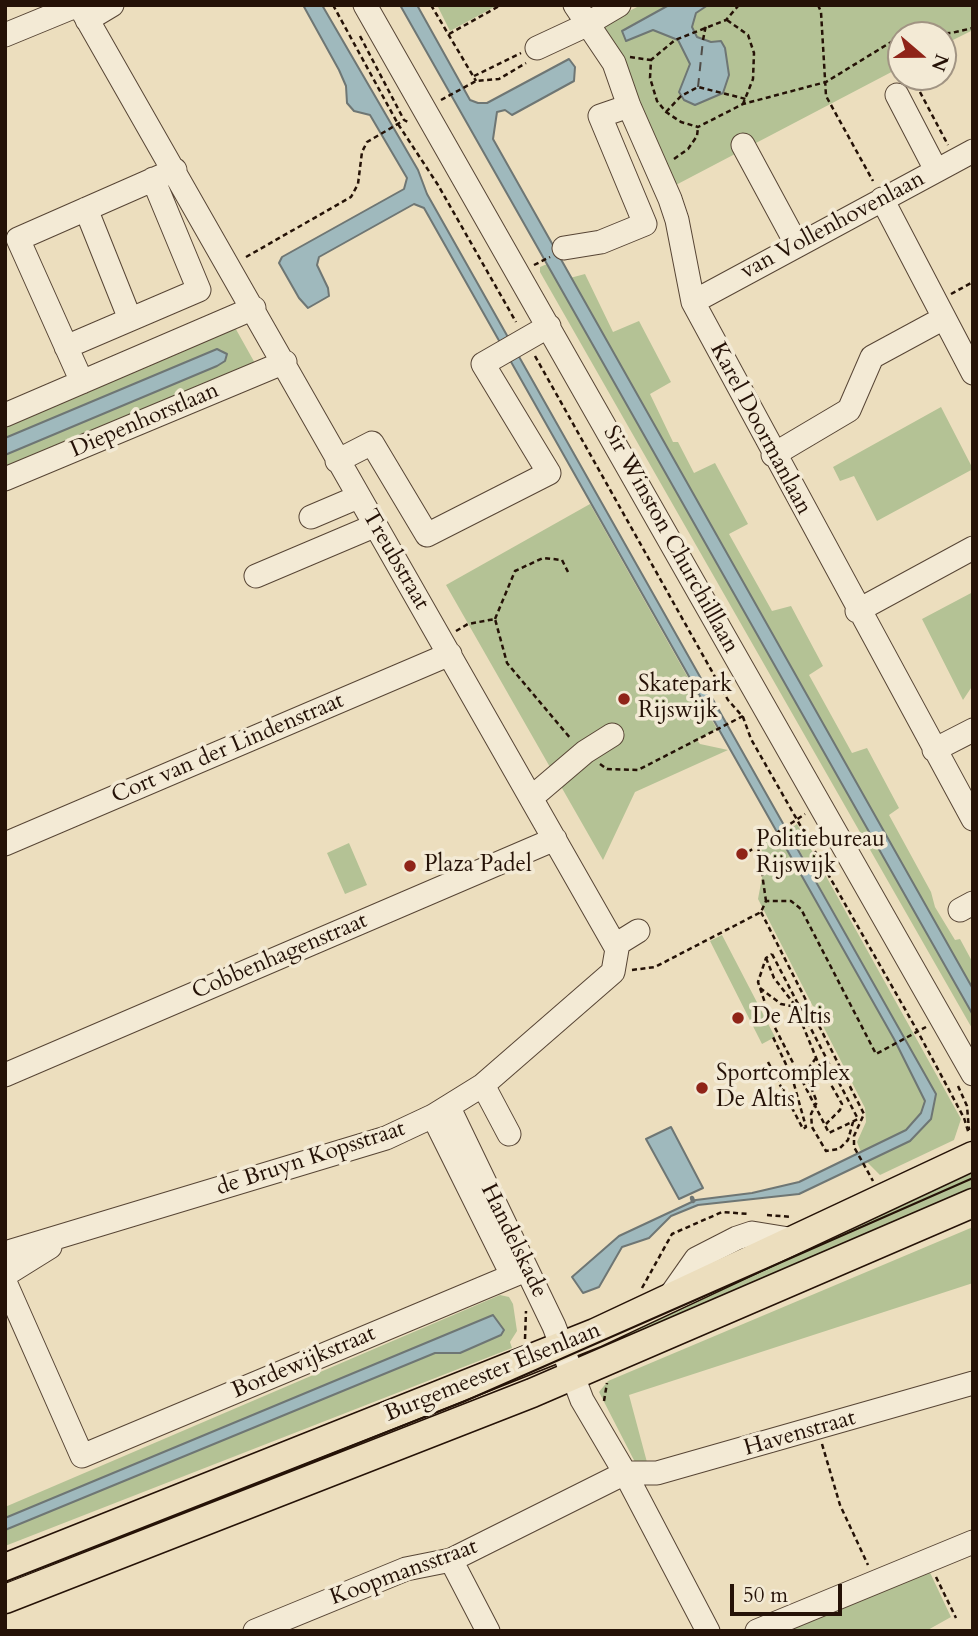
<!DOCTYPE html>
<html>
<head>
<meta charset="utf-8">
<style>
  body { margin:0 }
  #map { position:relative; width:978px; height:1636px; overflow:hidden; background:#ecdebe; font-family:Cardo,serif }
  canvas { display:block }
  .frame { position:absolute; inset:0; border:7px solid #251207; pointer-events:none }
  .north { position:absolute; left:887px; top:21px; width:70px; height:70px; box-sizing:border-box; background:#f3ead5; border:2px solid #a19483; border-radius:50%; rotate:110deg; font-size:19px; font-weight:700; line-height:28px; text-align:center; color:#251207 }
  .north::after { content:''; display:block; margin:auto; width:24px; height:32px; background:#8f2418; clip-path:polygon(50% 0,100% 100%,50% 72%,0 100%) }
  .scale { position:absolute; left:730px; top:1584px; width:112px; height:32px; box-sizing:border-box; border:4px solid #251207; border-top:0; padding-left:9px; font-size:21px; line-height:24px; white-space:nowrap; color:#251207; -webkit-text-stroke:5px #f3ead5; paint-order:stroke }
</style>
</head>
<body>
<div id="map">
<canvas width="978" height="1636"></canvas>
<div class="frame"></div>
<div class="north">N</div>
<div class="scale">50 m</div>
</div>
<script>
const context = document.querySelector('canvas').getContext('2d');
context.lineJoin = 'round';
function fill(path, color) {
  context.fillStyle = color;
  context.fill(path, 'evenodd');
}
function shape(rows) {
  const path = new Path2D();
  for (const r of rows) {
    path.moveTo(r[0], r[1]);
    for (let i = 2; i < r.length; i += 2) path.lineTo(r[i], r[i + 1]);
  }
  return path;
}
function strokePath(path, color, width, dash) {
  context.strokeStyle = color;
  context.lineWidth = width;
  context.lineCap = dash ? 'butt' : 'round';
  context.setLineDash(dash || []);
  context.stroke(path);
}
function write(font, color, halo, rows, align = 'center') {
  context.font = font + ' Cardo,serif';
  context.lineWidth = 7;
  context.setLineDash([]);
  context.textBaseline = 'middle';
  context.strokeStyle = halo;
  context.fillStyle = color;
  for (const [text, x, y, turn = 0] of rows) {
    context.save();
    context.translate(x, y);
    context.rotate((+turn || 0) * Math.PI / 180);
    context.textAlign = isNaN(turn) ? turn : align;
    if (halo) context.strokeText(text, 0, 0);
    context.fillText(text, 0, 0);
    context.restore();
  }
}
const green = shape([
  [437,5,498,5,450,31],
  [641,5,973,5,973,30,943,45,943,35,901,35,901,67,672,187,602,25],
  [547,264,973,1015,973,1030,540,272,540,267],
  [585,274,613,332,639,321,671,382,650,394,673,442,678,442,694,473,715,463,748,524,729,534,772,611,791,606,823,666,809,675,852,753,867,748,899,808,889,815,931,892,935,907,955,940,960,939,973,963,973,989,570,278],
  [233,324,256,365,5,472,5,455,225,361,222,350,217,349,5,438,5,420],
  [941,407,973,469,877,521,854,476,840,481,833,467],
  [590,504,717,729,697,740,700,744,728,750,635,792,603,860,446,585],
  [973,592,973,685,963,700,922,619],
  [797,824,961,1119,954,1140,880,1175,867,1162,910,1141,931,1118,935,1093,788,830],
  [778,835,894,1039,925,1101,921,1113,906,1130,861,1152,857,1142,866,1122,865,1108,758,899,764,867,761,845],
  [349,843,367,885,345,894,327,853],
  [722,935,775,1037,762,1044,710,941],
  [973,1166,973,1194,610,1351,604,1335],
  [973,1227,973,1283,629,1395,648,1466,639,1470,599,1392,608,1381],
  [500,1295,509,1297,513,1304,517,1331,510,1342,512,1348,5,1546,5,1530,435,1353,460,1353,501,1335,493,1315,5,1518,5,1507],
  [925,1562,951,1617,926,1631,764,1631]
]);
const water = shape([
  [303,5,322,5,418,170,427,194,936,1094,931,1119,910,1141,799,1194,698,1205,671,1216,649,1238,622,1247,599,1287,583,1293,572,1277,619,1236,696,1200,752,1193,799,1182,906,1130,921,1113,925,1101,894,1039,424,208,414,204,319,257,317,265,328,288,329,296,308,308,299,298,279,263,282,257,404,189,407,178,370,115,354,111,347,103,346,86,339,70,303,5],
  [400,5,417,5,470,100,478,103,487,103,569,59,575,67,574,81,512,115,505,110,497,112,493,139,973,989,973,1015,400,5],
  [669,5,708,5,696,13,692,27,697,37,711,42,721,41,725,48,729,75,723,93,695,105,684,100,679,92,690,64,678,40,653,30,626,41,622,31,669,5],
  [217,349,227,354,225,361,217,366,5,455,5,438,217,349],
  [671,1127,703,1188,679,1199,646,1139,671,1127],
  [493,1315,504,1330,501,1335,460,1353,435,1353,5,1530,5,1518,493,1315]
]);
const stream = shape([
  [692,1198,693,1201]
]);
const ferry = shape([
  [698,87,703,40]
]);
const path = shape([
  [333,5,398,124,438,185,516,322],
  [431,5,476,81],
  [739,5,726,20,675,40,651,60,650,78,657,101,666,112,681,122,698,127,743,104,826,82,901,36],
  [818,5,821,12,826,96,873,181],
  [727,20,748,35,754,53,753,79,743,104],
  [449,34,501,5],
  [903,35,951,33,973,28],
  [360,36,404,120,410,123],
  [703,40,706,25],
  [893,40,901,55],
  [630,57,651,60],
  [474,76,521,53],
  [912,77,948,145],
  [441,100,476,81,499,79,526,63],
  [666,112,681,96,698,87,746,99],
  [674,159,688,149,697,136,698,127],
  [246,257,351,197,358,184,362,152,367,142,403,121],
  [534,265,550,257],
  [951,294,973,282],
  [535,356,728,700,743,717,751,739,918,1032,964,1118,969,1134],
  [495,619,515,571,543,558,562,560,568,572],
  [456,631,468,624,495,619,507,663,571,739],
  [600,764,607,769,638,770,743,716],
  [758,846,766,901],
  [748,852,805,814],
  [761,912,864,1114,854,1136,854,1147,873,1181],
  [772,954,858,1119,829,1133,770,1018,758,982,766,958,772,954],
  [766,958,774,978,794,1004,817,1060,842,1104,840,1110,826,1124],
  [632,970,655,967,761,912,766,901,791,901,801,909,876,1054,926,1027],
  [760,988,781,1004,796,1007],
  [816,1058,805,1073,817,1102,811,1114,812,1127,826,1151,839,1149,848,1140,853,1122],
  [768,1062,803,1129,806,1127,792,1077,773,1037],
  [958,1086,967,1106,969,1130],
  [767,1215,792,1217],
  [642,1288,672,1234,722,1212,750,1214],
  [525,1339,526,1311],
  [604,1401,607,1383],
  [822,1444,840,1505,868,1565],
  [936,1577,956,1618]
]);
const minor = shape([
  [365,5,973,1074],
  [575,5,614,63,629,106,670,199,677,220,693,302,973,819],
  [87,20,112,5],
  [5,35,78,5],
  [537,48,580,28,619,5],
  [897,95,936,170],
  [743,145,797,245],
  [882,199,973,373],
  [86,209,130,319],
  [564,248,601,242,645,224,600,116,629,106],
  [693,302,973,151],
  [66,347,199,290,153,179],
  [82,382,18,239,175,170],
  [5,415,254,308],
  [773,455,849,410,872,357,944,318],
  [337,461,372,443,427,535,549,473,483,364,549,326],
  [5,479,285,362],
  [311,517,358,497],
  [256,576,374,526],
  [857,611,973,548],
  [934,750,973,730],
  [531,798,585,752,612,735],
  [5,844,450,654],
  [960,910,973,903],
  [617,944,638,931],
  [5,1075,555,839],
  [483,1085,509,1134],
  [449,1108,554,1326,582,1400,625,1473,708,1631],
  [433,1116,508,1267],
  [5,1253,386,1138,433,1116,483,1085,613,972,617,949,79,5],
  [5,1275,50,1247],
  [5,1282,82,1456,526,1270],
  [670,1296,696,1259,737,1238,752,1233,795,1240],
  [451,1560,488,1631],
  [255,1631,406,1569,451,1560,625,1473,657,1473,973,1383],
  [757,1631,973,1542]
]);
const major = shape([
  [5,1568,595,1333,973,1156],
  [5,1599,532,1393,973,1203]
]);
const tram = shape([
  [5,1582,463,1402,973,1178]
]);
const markers = [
  [624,699,7,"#8f2418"],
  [742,854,7,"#8f2418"],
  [410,866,7,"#8f2418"],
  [738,1018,7,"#8f2418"],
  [702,1088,7,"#8f2418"]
];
const streetNames = [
  ["van Vollenhovenlaan",833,226,-28],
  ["Diepenhorstlaan",145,421,-23],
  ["Karel Doormanlaan",760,429,62],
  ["Sir Winston Churchilllaan",670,540,61],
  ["Treubstraat",395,560,60],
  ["Cort van der Lindenstraat",228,749,-23],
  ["Cobbenhagenstraat",280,957,-23],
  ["de Bruyn Kopsstraat",311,1159,-18],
  ["Handelskade",513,1241,64],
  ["Bordewijkstraat",304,1363,-23],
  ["Burgemeester Elsenlaan",493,1373,-22],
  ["Havenstraat",800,1434,-16],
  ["Koopmansstraat",404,1573,-20]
];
const poiNames = [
  ["Skatepark",638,686],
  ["Rijswijk",638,712],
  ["Politiebureau",756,841],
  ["Rijswijk",756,867],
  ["Plaza Padel",424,866],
  ["De Altis",752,1018],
  ["Sportcomplex",716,1075],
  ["De Altis",716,1101]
];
fill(green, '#b4c295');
fill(water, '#9fb9bd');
strokePath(water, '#6e7674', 2);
strokePath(stream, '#6e7674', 4.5);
strokePath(ferry, '#504c47', 2, [9, 7]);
strokePath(minor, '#574535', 25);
strokePath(major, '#251207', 31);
strokePath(path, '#251207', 2.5, [5, 3.5]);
strokePath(minor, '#f3ead5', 23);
strokePath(major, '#ecdebe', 28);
strokePath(tram, '#251207', 2);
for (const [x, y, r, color] of markers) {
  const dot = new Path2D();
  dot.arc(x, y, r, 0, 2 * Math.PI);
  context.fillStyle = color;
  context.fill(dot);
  strokePath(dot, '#f3ead5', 2.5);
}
write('23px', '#251207', '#f3ead5', streetNames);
write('23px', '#251207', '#f3ead5', poiNames, 'left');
</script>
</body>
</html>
